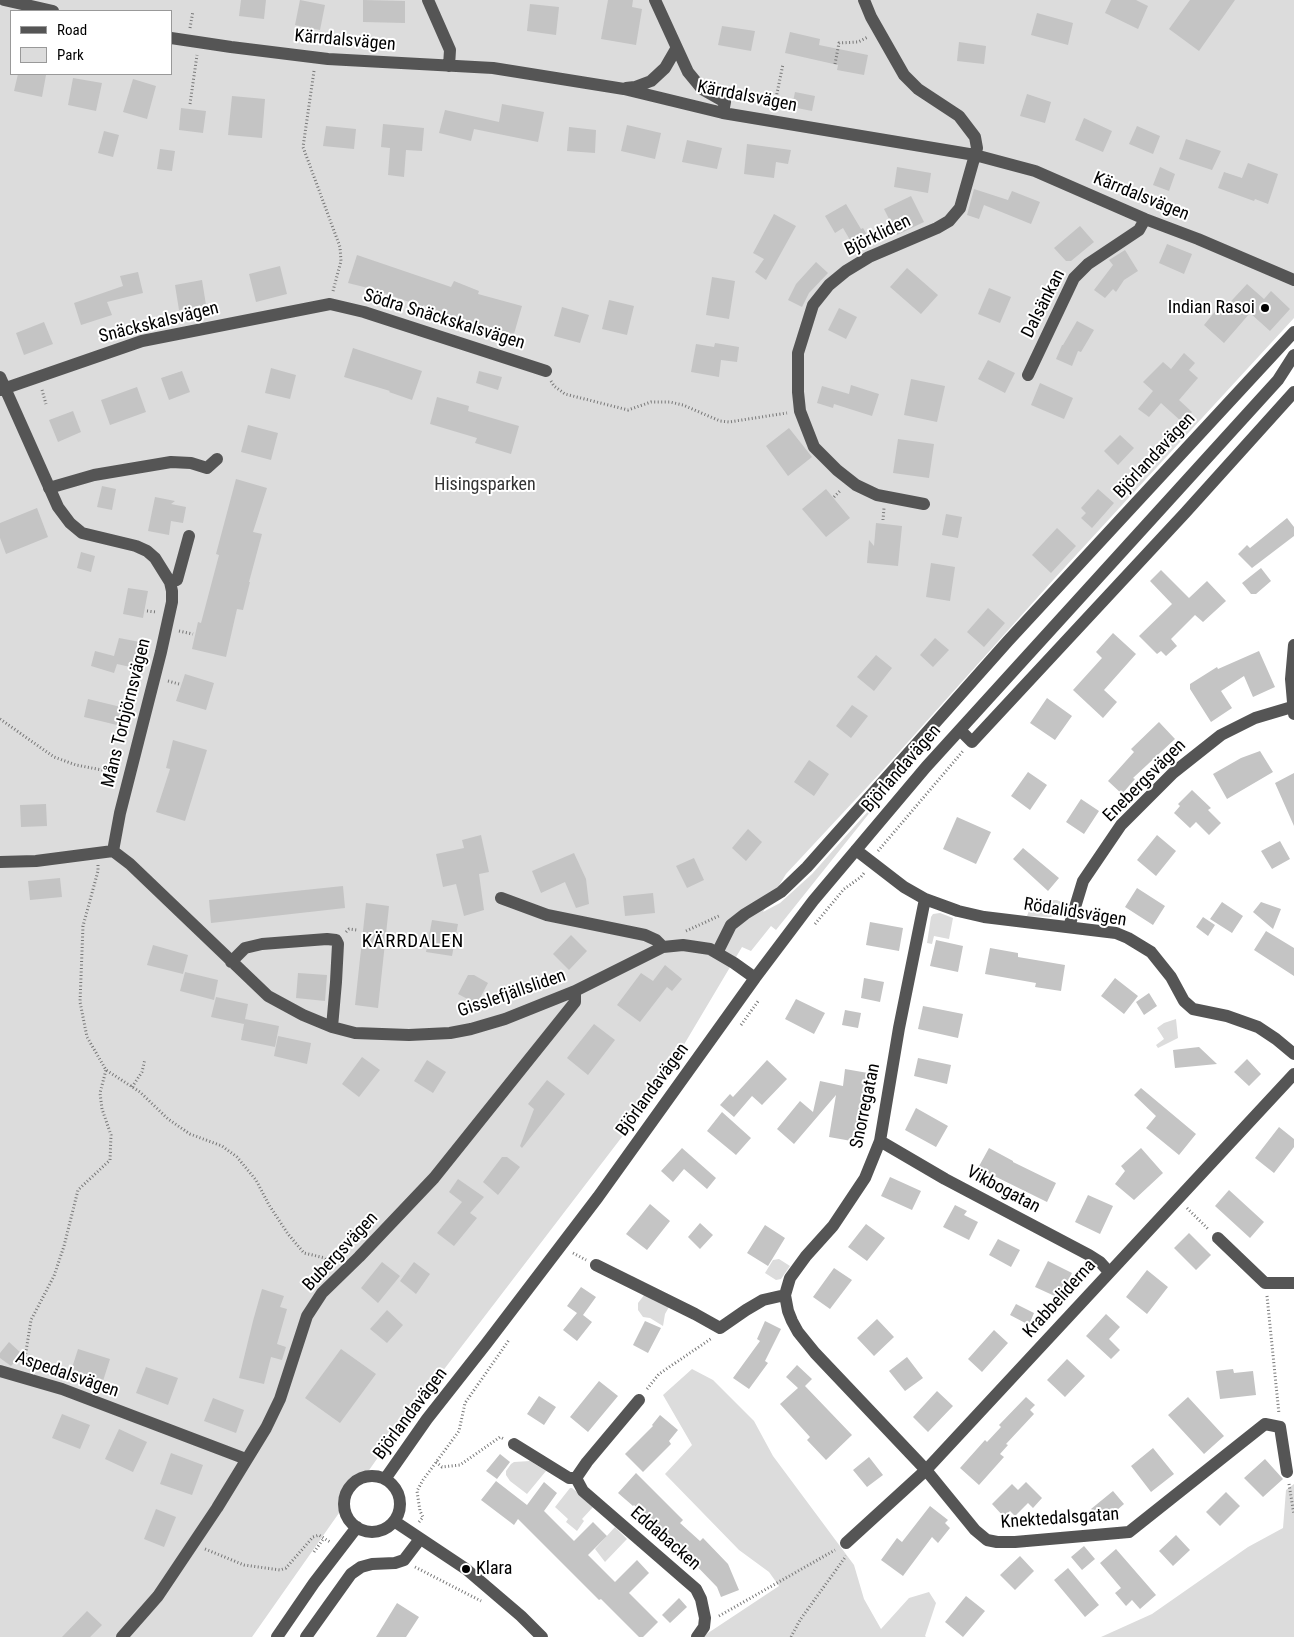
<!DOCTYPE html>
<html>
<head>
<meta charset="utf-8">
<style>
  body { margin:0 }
  #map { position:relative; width:1294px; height:1637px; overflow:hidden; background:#fff; font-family:"Roboto Condensed",sans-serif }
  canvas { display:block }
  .legend { position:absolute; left:10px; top:10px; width:162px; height:65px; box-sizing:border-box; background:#fff; border:1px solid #999; margin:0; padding:6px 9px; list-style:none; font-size:15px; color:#000 }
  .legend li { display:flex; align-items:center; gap:10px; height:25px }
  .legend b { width:25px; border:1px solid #999 }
</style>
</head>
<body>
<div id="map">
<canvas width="1294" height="1637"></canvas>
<ul class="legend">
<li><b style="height:6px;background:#555"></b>Road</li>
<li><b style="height:14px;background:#dcdcdc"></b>Park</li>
</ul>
</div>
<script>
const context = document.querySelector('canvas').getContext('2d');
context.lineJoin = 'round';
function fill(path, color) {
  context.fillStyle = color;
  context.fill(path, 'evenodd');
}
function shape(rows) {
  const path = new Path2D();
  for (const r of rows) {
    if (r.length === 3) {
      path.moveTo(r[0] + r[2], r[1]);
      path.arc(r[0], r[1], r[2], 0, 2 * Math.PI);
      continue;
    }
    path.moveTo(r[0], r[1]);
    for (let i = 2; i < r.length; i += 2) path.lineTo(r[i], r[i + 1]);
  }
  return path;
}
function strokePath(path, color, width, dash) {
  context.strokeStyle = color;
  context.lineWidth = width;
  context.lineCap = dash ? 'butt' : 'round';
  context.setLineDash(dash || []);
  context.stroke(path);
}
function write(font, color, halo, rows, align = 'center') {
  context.font = font + ' "Roboto Condensed",sans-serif';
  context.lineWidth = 4;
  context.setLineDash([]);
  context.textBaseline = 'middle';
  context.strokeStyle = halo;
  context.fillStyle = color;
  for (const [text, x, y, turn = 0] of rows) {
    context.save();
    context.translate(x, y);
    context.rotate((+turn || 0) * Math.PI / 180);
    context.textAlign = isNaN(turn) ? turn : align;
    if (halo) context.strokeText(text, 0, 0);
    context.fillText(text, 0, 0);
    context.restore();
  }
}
const green = shape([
  [0,0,1294,0,1294,318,1054,579,882,771,786,874,763,912,780,903,812,874,870,809,871,811,776,930,771,926,751,951,742,947,654,1095,393,1436,252,1637,0,1637],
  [11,11,171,11,171,74,11,74],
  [1044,900,1057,900,1065,904,1062,911,1051,917,1027,916,1029,911,1036,904],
  [940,913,953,918,949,939,934,936,932,944,927,943,931,917,933,914],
  [1176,1019,1178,1038,1158,1048,1156,1045,1164,1039,1157,1028,1164,1023],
  [779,1259,790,1266,781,1279,776,1280,765,1273,773,1260],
  [645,1294,669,1307,665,1314,663,1326,650,1318,643,1317,638,1310,638,1303],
  [692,1369,713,1380,754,1421,773,1456,854,1565,864,1599,881,1629,909,1598,929,1592,936,1603,925,1636,926,1637,702,1637,779,1586,769,1572,739,1550,665,1474,692,1445,663,1395],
  [530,1461,546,1471,527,1494,510,1481,506,1475,506,1471,511,1464,514,1462],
  [1294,1484,1294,1637,1101,1637,1152,1614,1248,1547,1283,1528,1286,1490],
  [570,1488,572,1488,594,1506,582,1519,584,1521,577,1531,566,1522,568,1519,555,1507],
  [615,1527,627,1539,605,1562,595,1549]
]);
const building = shape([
  [241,0,266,0,264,19,239,16],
  [300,0,325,5,320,30,295,25],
  [363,0,405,1,405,23,363,22],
  [608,0,633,0,632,7,642,9,636,45,601,39],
  [1111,0,1136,0,1148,6,1138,29,1105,13],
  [1190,0,1235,0,1199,51,1169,29],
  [530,4,559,7,556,35,527,31],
  [1037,13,1073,23,1068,45,1031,35],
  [722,26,755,31,751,51,718,45],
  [790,32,820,39,819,45,868,55,864,75,837,70,838,65,785,53],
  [959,42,986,46,984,64,957,61],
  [18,74,46,75,42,97,14,91],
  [73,78,102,83,96,111,68,105],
  [133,79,156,86,147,119,123,112],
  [795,92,815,96,812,111,792,107],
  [1027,94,1051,102,1045,123,1020,116],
  [232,96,265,99,262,138,228,135],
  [502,104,544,112,538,142,474,129,471,141,439,133,445,110,499,122],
  [181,108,206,111,203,133,179,130],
  [1084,118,1112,131,1103,152,1075,140],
  [383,124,424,128,422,151,406,150,404,177,388,175,390,148,381,147],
  [627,125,661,133,655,159,621,151],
  [326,126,356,129,354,149,323,146],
  [1137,126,1160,136,1153,154,1129,144],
  [569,127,596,130,595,153,567,151],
  [104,131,119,135,113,157,98,153],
  [1186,139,1221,151,1212,170,1179,159],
  [687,140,722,148,717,169,682,162],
  [747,144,791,150,788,164,776,162,774,178,744,174],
  [160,149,175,151,172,171,157,169],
  [1248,163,1278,174,1268,204,1255,199,1254,201,1218,188,1224,172,1242,178],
  [897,167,931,173,928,193,894,187],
  [1160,167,1175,174,1169,191,1153,185],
  [974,189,1008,200,1012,191,1040,202,1031,224,984,205,979,219,967,215],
  [911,196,924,222,897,235,884,209],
  [846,204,861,229,863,228,872,243,857,252,843,228,835,233,825,216],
  [774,214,796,226,766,280,755,272,764,259,753,253],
  [1080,226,1094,242,1071,261,1066,261,1054,248],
  [1167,244,1192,254,1184,274,1159,263],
  [1125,250,1138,271,1124,280,1116,292,1113,289,1105,298,1094,290,1113,265,1109,260],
  [357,255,451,287,454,281,479,291,478,294,522,306,514,334,467,322,423,305,423,307,376,290,348,283],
  [816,262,828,273,809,293,802,307,788,300,796,284],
  [280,266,287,294,256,302,249,274],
  [907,268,938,295,921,314,890,287],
  [138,272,143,293,107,302,112,315,81,325,74,303,123,286,120,276],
  [712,277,735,281,729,319,706,315],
  [202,280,206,305,179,310,175,285],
  [1247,284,1264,299,1271,291,1290,309,1270,331,1250,313,1224,343,1204,325,1217,309,1221,312],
  [989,288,1011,297,1000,323,978,314],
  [609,300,634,306,627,335,602,329],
  [562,307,589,315,580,343,554,336],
  [839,308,857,317,846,339,828,330],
  [1077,321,1094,330,1081,352,1078,351,1072,366,1056,359,1062,345,1063,345],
  [44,322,53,344,24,355,16,333],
  [715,343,739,347,737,362,721,360,719,377,691,372,696,344,714,347],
  [353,348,422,371,412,400,389,392,390,391,344,377],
  [1184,353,1195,363,1189,370,1198,378,1179,400,1192,412,1182,422,1161,403,1149,417,1138,409,1153,391,1143,382,1163,362,1171,369],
  [988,360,1015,373,1005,393,978,379],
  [271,368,296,375,290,399,265,393],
  [182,371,190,392,169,400,161,378],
  [479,371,502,377,498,390,476,383],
  [911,379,945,386,937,422,904,415],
  [1040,383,1073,398,1064,419,1031,405],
  [851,385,879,394,872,416,834,404,833,408,817,403,822,386,849,394],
  [137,387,146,412,110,425,101,400],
  [437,397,469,406,468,411,519,426,511,454,475,443,477,438,430,424],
  [73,411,81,432,58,442,49,420],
  [248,425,278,433,271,460,241,452],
  [789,428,812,457,788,476,766,446],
  [1120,435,1134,448,1118,465,1104,451],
  [898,439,934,444,929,478,893,473],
  [236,479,267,488,253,532,262,534,249,582,250,582,243,610,237,609,226,657,192,649,198,622,201,623,219,555,216,554],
  [102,486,116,489,112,510,97,507],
  [826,489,850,518,826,537,802,509],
  [1098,489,1114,503,1092,528,1081,518,1086,513,1081,508],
  [155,497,175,501,171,504,186,507,183,523,171,521,169,535,148,531],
  [37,508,48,537,6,554,0,538,0,523],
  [946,514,962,517,958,538,942,535],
  [1287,518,1294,527,1294,536,1252,568,1238,554,1247,545,1250,548],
  [876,523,902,526,898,566,867,563,869,540,874,546],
  [1057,528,1076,546,1051,573,1032,555],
  [81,552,95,556,91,572,77,568],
  [931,563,955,567,950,601,926,597],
  [1261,568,1271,581,1256,594,1251,594,1242,583],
  [1161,570,1189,598,1207,581,1226,601,1203,622,1195,615,1171,639,1177,646,1166,656,1161,651,1157,654,1139,636,1172,604,1150,581],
  [128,588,148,591,143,618,123,614],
  [988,608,1005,623,984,647,967,632],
  [1113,633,1136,654,1104,690,1117,702,1103,718,1073,690,1102,658,1096,652],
  [119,638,140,642,135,668,117,664,114,673,91,666,95,651,114,656],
  [935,638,949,650,933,667,920,655],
  [1259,651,1275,687,1253,697,1244,676,1221,691,1232,708,1211,722,1190,689,1190,684,1217,667,1218,669],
  [876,655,892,668,874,691,857,677],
  [185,674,214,683,206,710,176,701],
  [1047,698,1072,716,1055,740,1030,723],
  [88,699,125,708,121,726,84,717],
  [852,705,868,716,851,738,836,726],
  [1159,722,1175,739,1133,778,1135,779,1122,794,1108,781,1134,752,1131,749],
  [173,740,207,750,185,821,156,812,170,769,166,768],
  [1260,751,1273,772,1227,799,1213,774,1241,758],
  [809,760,829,774,814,796,794,782],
  [1028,772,1047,785,1030,810,1011,796],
  [1294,773,1294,826,1275,783],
  [1192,790,1211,808,1208,810,1221,823,1209,835,1196,822,1190,828,1174,813,1180,806,1178,804],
  [1081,799,1099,811,1084,834,1066,822],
  [46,804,47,826,21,827,20,805],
  [957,817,991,832,976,864,943,849],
  [748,829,762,842,746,861,732,848],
  [481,835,489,872,479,874,484,910,464,916,456,884,443,887,436,854,464,848,462,840],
  [1157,835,1176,851,1156,876,1137,860],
  [1280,841,1290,859,1272,869,1261,851],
  [1023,848,1059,878,1048,891,1013,859],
  [574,853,586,879,589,904,576,908,565,882,541,893,532,871],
  [694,858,704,880,687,888,676,866],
  [60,878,62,897,30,900,28,881],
  [343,886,345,908,211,923,209,900],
  [1137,888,1165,906,1153,925,1125,907],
  [653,893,655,913,625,916,623,896],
  [1222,902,1243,916,1232,933,1210,919],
  [1261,902,1281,909,1273,929,1253,912],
  [366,903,389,906,378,1008,355,1005],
  [1203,917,1215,925,1208,936,1196,927],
  [432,920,458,924,452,956,426,952],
  [870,922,903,928,899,951,866,945],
  [1266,931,1294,948,1294,976,1254,950],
  [571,935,587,951,569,970,553,954],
  [936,940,963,946,958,972,930,966],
  [153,945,188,955,183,974,147,965],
  [990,948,1018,953,1018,957,1065,965,1061,991,1035,987,1036,983,985,974],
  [665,965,682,979,672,991,667,987,640,1022,617,1005,641,973,653,981],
  [185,972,218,980,214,1000,180,991],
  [298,973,327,975,325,1001,296,998],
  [468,975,474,975,488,983,477,1004,458,994],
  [864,978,884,982,880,1002,861,998],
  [1115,978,1138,996,1124,1014,1101,996],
  [1149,993,1157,1006,1144,1015,1136,1002],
  [216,997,248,1004,244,1024,211,1017],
  [796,999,825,1013,814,1034,785,1019],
  [923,1006,963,1014,958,1038,918,1029],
  [845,1010,861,1013,858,1028,842,1025],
  [245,1019,279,1026,275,1047,241,1040],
  [594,1024,615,1040,588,1075,567,1058],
  [278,1036,311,1043,307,1064,274,1056],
  [1199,1047,1217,1064,1175,1068,1173,1050],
  [362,1057,380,1070,359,1097,342,1084],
  [918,1058,951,1065,947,1084,914,1076],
  [1247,1059,1261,1074,1249,1086,1234,1072],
  [427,1060,446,1072,433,1093,414,1081],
  [767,1060,787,1079,762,1105,752,1096,734,1117,720,1105,730,1094,733,1097],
  [845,1069,868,1073,857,1142,829,1137,836,1095,794,1144,777,1129,800,1101,813,1112,820,1081,843,1086],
  [547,1080,565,1094,522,1148,520,1146,534,1109,528,1104],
  [1141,1088,1196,1134,1179,1155,1146,1128,1156,1116,1134,1095],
  [916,1108,948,1126,936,1147,905,1130],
  [722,1112,751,1138,736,1155,707,1131],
  [1279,1127,1294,1139,1294,1147,1274,1173,1255,1158],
  [682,1148,716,1178,707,1189,684,1169,673,1182,661,1171],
  [989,1148,1013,1161,1013,1162,1056,1183,1047,1202,978,1168],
  [1141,1148,1163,1173,1134,1200,1115,1184,1125,1171,1121,1166],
  [502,1157,507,1157,520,1167,498,1195,483,1182],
  [890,1177,921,1191,912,1210,881,1196],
  [458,1179,484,1197,470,1213,477,1218,454,1246,437,1233,462,1202,449,1192],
  [1229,1190,1264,1222,1250,1238,1215,1206],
  [1088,1195,1113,1206,1100,1234,1075,1222],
  [650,1204,670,1221,647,1250,626,1234],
  [955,1205,967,1211,964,1215,978,1222,969,1240,943,1227],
  [700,1223,713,1235,700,1249,688,1237],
  [866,1224,885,1238,867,1261,848,1247],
  [765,1225,785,1238,768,1266,747,1253],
  [1189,1233,1211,1255,1196,1270,1174,1248],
  [998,1239,1020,1250,1011,1267,989,1255],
  [1048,1261,1072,1273,1059,1298,1035,1287],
  [382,1262,400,1276,378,1303,361,1288],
  [414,1262,430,1274,416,1294,400,1281],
  [834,1268,852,1280,830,1309,813,1297],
  [1147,1270,1168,1287,1147,1314,1126,1297],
  [581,1287,596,1297,583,1315,592,1322,577,1341,563,1330,577,1313,567,1306],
  [262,1289,284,1296,280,1307,287,1309,277,1344,286,1347,282,1360,271,1357,264,1384,239,1378,253,1321],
  [1016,1304,1034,1313,1029,1325,1010,1315],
  [387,1310,403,1325,387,1343,370,1329],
  [1106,1314,1120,1327,1109,1339,1120,1350,1111,1359,1086,1336],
  [877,1319,894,1337,874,1356,857,1338],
  [645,1321,661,1328,648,1353,633,1345],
  [765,1321,781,1329,765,1361,768,1363,749,1389,733,1378,760,1341,757,1339],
  [994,1330,1008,1343,982,1372,968,1359],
  [9,1342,22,1354,11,1366,0,1358,0,1353],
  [78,1349,110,1359,103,1381,71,1371],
  [341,1349,376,1374,340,1423,305,1398],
  [907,1357,923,1378,905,1391,889,1371],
  [1067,1359,1085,1376,1065,1397,1047,1380],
  [797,1365,812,1379,805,1386,852,1435,826,1460,807,1440,810,1437,780,1404,798,1388,786,1377],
  [146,1367,178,1378,168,1405,136,1393],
  [1233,1369,1234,1373,1253,1371,1256,1395,1220,1399,1216,1371],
  [599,1381,618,1396,588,1432,570,1417],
  [937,1391,953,1406,928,1432,913,1417],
  [539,1396,556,1407,544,1425,527,1414],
  [1026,1397,1035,1405,1030,1410,1034,1414,1006,1444,1008,1445,1000,1454,1004,1457,979,1485,960,1468,985,1440,987,1442,1001,1427,999,1425],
  [1188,1397,1224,1436,1204,1454,1168,1415],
  [213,1398,244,1410,236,1433,204,1421],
  [62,1414,90,1425,80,1449,52,1438],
  [660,1415,678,1430,669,1441,671,1444,643,1472,625,1454,653,1426,652,1425],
  [119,1429,147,1442,133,1472,105,1459],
  [1153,1448,1174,1474,1151,1492,1131,1466],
  [171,1453,203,1465,192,1495,160,1484],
  [500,1454,510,1462,497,1479,486,1471],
  [869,1457,883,1475,867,1487,853,1470],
  [1265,1459,1283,1479,1263,1497,1244,1478],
  [636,1473,683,1520,680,1523,700,1541,703,1538,728,1564,739,1590,721,1597,717,1587,686,1555,687,1554,666,1537,634,1505,633,1506,618,1493],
  [496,1481,527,1505,544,1482,557,1493,544,1511,574,1541,593,1522,607,1536,588,1555,615,1582,637,1560,649,1573,629,1593,658,1622,643,1637,639,1637,601,1599,599,1600,518,1519,514,1525,481,1500],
  [1026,1482,1042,1498,1033,1508,1028,1503,1015,1516,1010,1511,1004,1517,992,1504,1012,1484,1018,1490],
  [1113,1491,1124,1504,1102,1523,1091,1509],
  [1226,1492,1240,1506,1220,1526,1206,1512],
  [930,1506,948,1520,945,1523,950,1528,938,1543,932,1537,903,1576,881,1560,897,1538,902,1542],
  [156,1509,176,1517,164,1547,144,1539],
  [1176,1535,1190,1550,1173,1566,1159,1551],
  [1084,1546,1095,1559,1082,1570,1071,1557],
  [1116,1549,1156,1595,1140,1609,1132,1600,1126,1606,1115,1593,1121,1588,1100,1563],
  [1020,1556,1034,1571,1015,1590,1000,1575],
  [1068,1568,1099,1605,1085,1617,1054,1580],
  [966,1596,985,1611,963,1637,945,1622],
  [679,1598,687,1607,670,1623,662,1615],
  [397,1603,419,1617,406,1637,376,1637],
  [87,1611,102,1625,90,1637,62,1637]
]);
const path = shape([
  [190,28,193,11],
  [835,64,839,43,858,42,868,37],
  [314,71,303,147,340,247,341,261,333,291],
  [190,104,197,55],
  [774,108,783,64],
  [551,381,554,386,565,394,628,410,651,402,670,402,683,405,720,421,729,422,787,413],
  [42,390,46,404],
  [834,497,841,490],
  [883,520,884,508],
  [147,611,156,612],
  [179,631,193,634],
  [168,681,179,684],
  [0,719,54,757,76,765,118,773],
  [878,851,963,751],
  [98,865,98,871,83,926,80,1002,87,1037,106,1070,140,1092,168,1119,190,1134,222,1146,237,1157,256,1180,269,1205,288,1234,304,1253,325,1258,332,1266],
  [815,924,844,889,861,877,864,873],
  [686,931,721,915],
  [346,932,349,929,357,930],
  [741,1025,759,1000],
  [132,1087,142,1072,145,1059],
  [1187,1208,1209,1230],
  [573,1253,586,1260],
  [1267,1296,1279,1414],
  [24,1364,31,1320,54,1276,64,1246,78,1190,110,1160,111,1135,102,1109,100,1093,106,1070],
  [647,1389,659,1374,712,1338],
  [436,1462,442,1467,460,1465,500,1437,504,1439],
  [1289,1484,1294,1515],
  [419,1522,423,1517,420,1511,417,1491,423,1480,459,1431,465,1403,509,1340],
  [205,1549,244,1565,280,1570,286,1568,313,1537,319,1535,330,1542],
  [314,1552,324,1538],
  [415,1567,481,1601],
  [719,1616,835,1550],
  [791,1637,800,1620,846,1556]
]);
const minor = shape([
  [4,0,53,11],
  [428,0,450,50,449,66],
  [655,0,688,72,702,89,725,102,723,113],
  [864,0,871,17,904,75,918,89,959,116,975,137,977,148,960,208,949,221,937,228,869,257,846,271,829,285,813,305,798,353,798,392,800,411,814,447,837,470,856,485,877,495,924,504],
  [171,38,231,47,328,59,493,68,543,76,624,89,723,113,975,155,1035,171,1145,219,1198,239,1294,280],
  [626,88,635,87,651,81,665,68,676,49],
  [1028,375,1074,278,1088,264,1139,230,1145,219],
  [0,377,58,507,70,523,82,533,136,546,147,551,155,558,170,582,172,591,172,602,161,652,120,813,113,851],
  [0,390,142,341,330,304,364,312,546,371],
  [49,488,94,475,171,462,191,463,207,468,217,459],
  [170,582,177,580,189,536],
  [1294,645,1291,679,1294,714],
  [960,730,972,742,1185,513,1294,392],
  [856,850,904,887,925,899,958,911,984,917,1116,933,1128,938,1151,952,1171,977,1184,1001,1193,1009,1227,1016,1258,1027,1276,1039,1294,1054],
  [113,851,130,864,268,996,303,1015,332,1027,355,1033,409,1035,450,1033,471,1029,505,1019,575,991,663,947,683,945,710,949,734,963,755,978],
  [0,862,36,861,113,851],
  [501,898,547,915,645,935,656,940,663,947],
  [1069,927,1083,881,1121,825,1173,773,1221,735,1255,718,1292,707],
  [717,953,731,925,745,914,781,892,807,867,1008,641,1294,332],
  [231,962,245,948,262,944,327,939,336,940,338,944,336,982,332,1027],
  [880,1141,945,1179,1089,1255,1100,1262,1109,1272],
  [1218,1238,1265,1283,1294,1283],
  [596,1265,695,1314,720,1328,746,1310,763,1300,785,1295,790,1278,806,1256,833,1226,865,1178,880,1141,899,1028,925,899],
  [785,1295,788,1311,792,1321,798,1332,815,1353,926,1470,975,1530,987,1540,997,1542,1015,1542,1129,1532,1265,1424,1280,1427,1287,1472],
  [0,1371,62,1389,246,1459],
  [639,1400,587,1462,576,1478,583,1491,696,1589,701,1599,705,1618,704,1627,697,1637],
  [514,1444,569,1478,576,1478],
  [372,1504,28],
  [385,1479,427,1419,486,1344,598,1197,755,978,813,901,926,767,1278,380,1294,355],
  [394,1521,466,1569,521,1616,542,1637],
  [846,1543,926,1470,1294,1074],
  [122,1637,158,1596,217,1508,266,1428,280,1399,307,1316,322,1293,359,1257,434,1178,575,1002,575,991],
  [277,1637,314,1583,357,1527],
  [306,1637,351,1574,361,1567,372,1564,395,1563,404,1560,420,1539]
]);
const markers = [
  [1265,308,5,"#000"],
  [466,1569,5,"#000"]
];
const streetNames = [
  ["Kärrdalsvägen",345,41,5],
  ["Kärrdalsvägen",747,97,11],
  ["Kärrdalsvägen",1141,197,22],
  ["Björkliden",878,236,-26],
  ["Dalsänkan",1044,304,-63],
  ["Södra Snäckskalsvägen",444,320,17],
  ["Snäckskalsvägen",159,323,-14],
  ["Björlandavägen",1155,456,-47],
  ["Måns Torbjörnsvägen",127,713,-76],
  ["Björlandavägen",902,769,-49],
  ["Enebergsvägen",1145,781,-45],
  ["Rödalidsvägen",1075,913,9],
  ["Gisslefjällsliden",512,994,-19],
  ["Björlandavägen",653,1090,-54],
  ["Snorregatan",866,1106,-78],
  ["Vikbogatan",1003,1190,28],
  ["Bubergsvägen",341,1252,-47],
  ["Krabbeliderna",1060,1299,-48],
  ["Aspedalsvägen",67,1375,19],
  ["Björlandavägen",411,1414,-53],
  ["Knektedalsgatan",1060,1519,-4],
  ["Eddabacken",665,1539,41]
];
const poiNames = [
  ["Indian Rasoi",1255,308],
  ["Klara",476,1569,"left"]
];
const parkNames = [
  ["Hisingsparken",485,485]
];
const neighbourhoodNames = [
  ["KÄRRDALEN",413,942]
];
fill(green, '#dcdcdc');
fill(building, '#c4c4c4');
strokePath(path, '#777', 3, [1, 2.5]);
strokePath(minor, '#555', 12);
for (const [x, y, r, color] of markers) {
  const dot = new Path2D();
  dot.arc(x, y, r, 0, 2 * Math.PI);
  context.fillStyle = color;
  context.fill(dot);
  strokePath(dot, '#fff', 2);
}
write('18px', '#000', '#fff', streetNames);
write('18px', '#000', '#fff', poiNames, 'right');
write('18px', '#333', '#fff', parkNames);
context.letterSpacing = '1px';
write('19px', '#000', '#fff', neighbourhoodNames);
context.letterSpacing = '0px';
</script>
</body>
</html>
